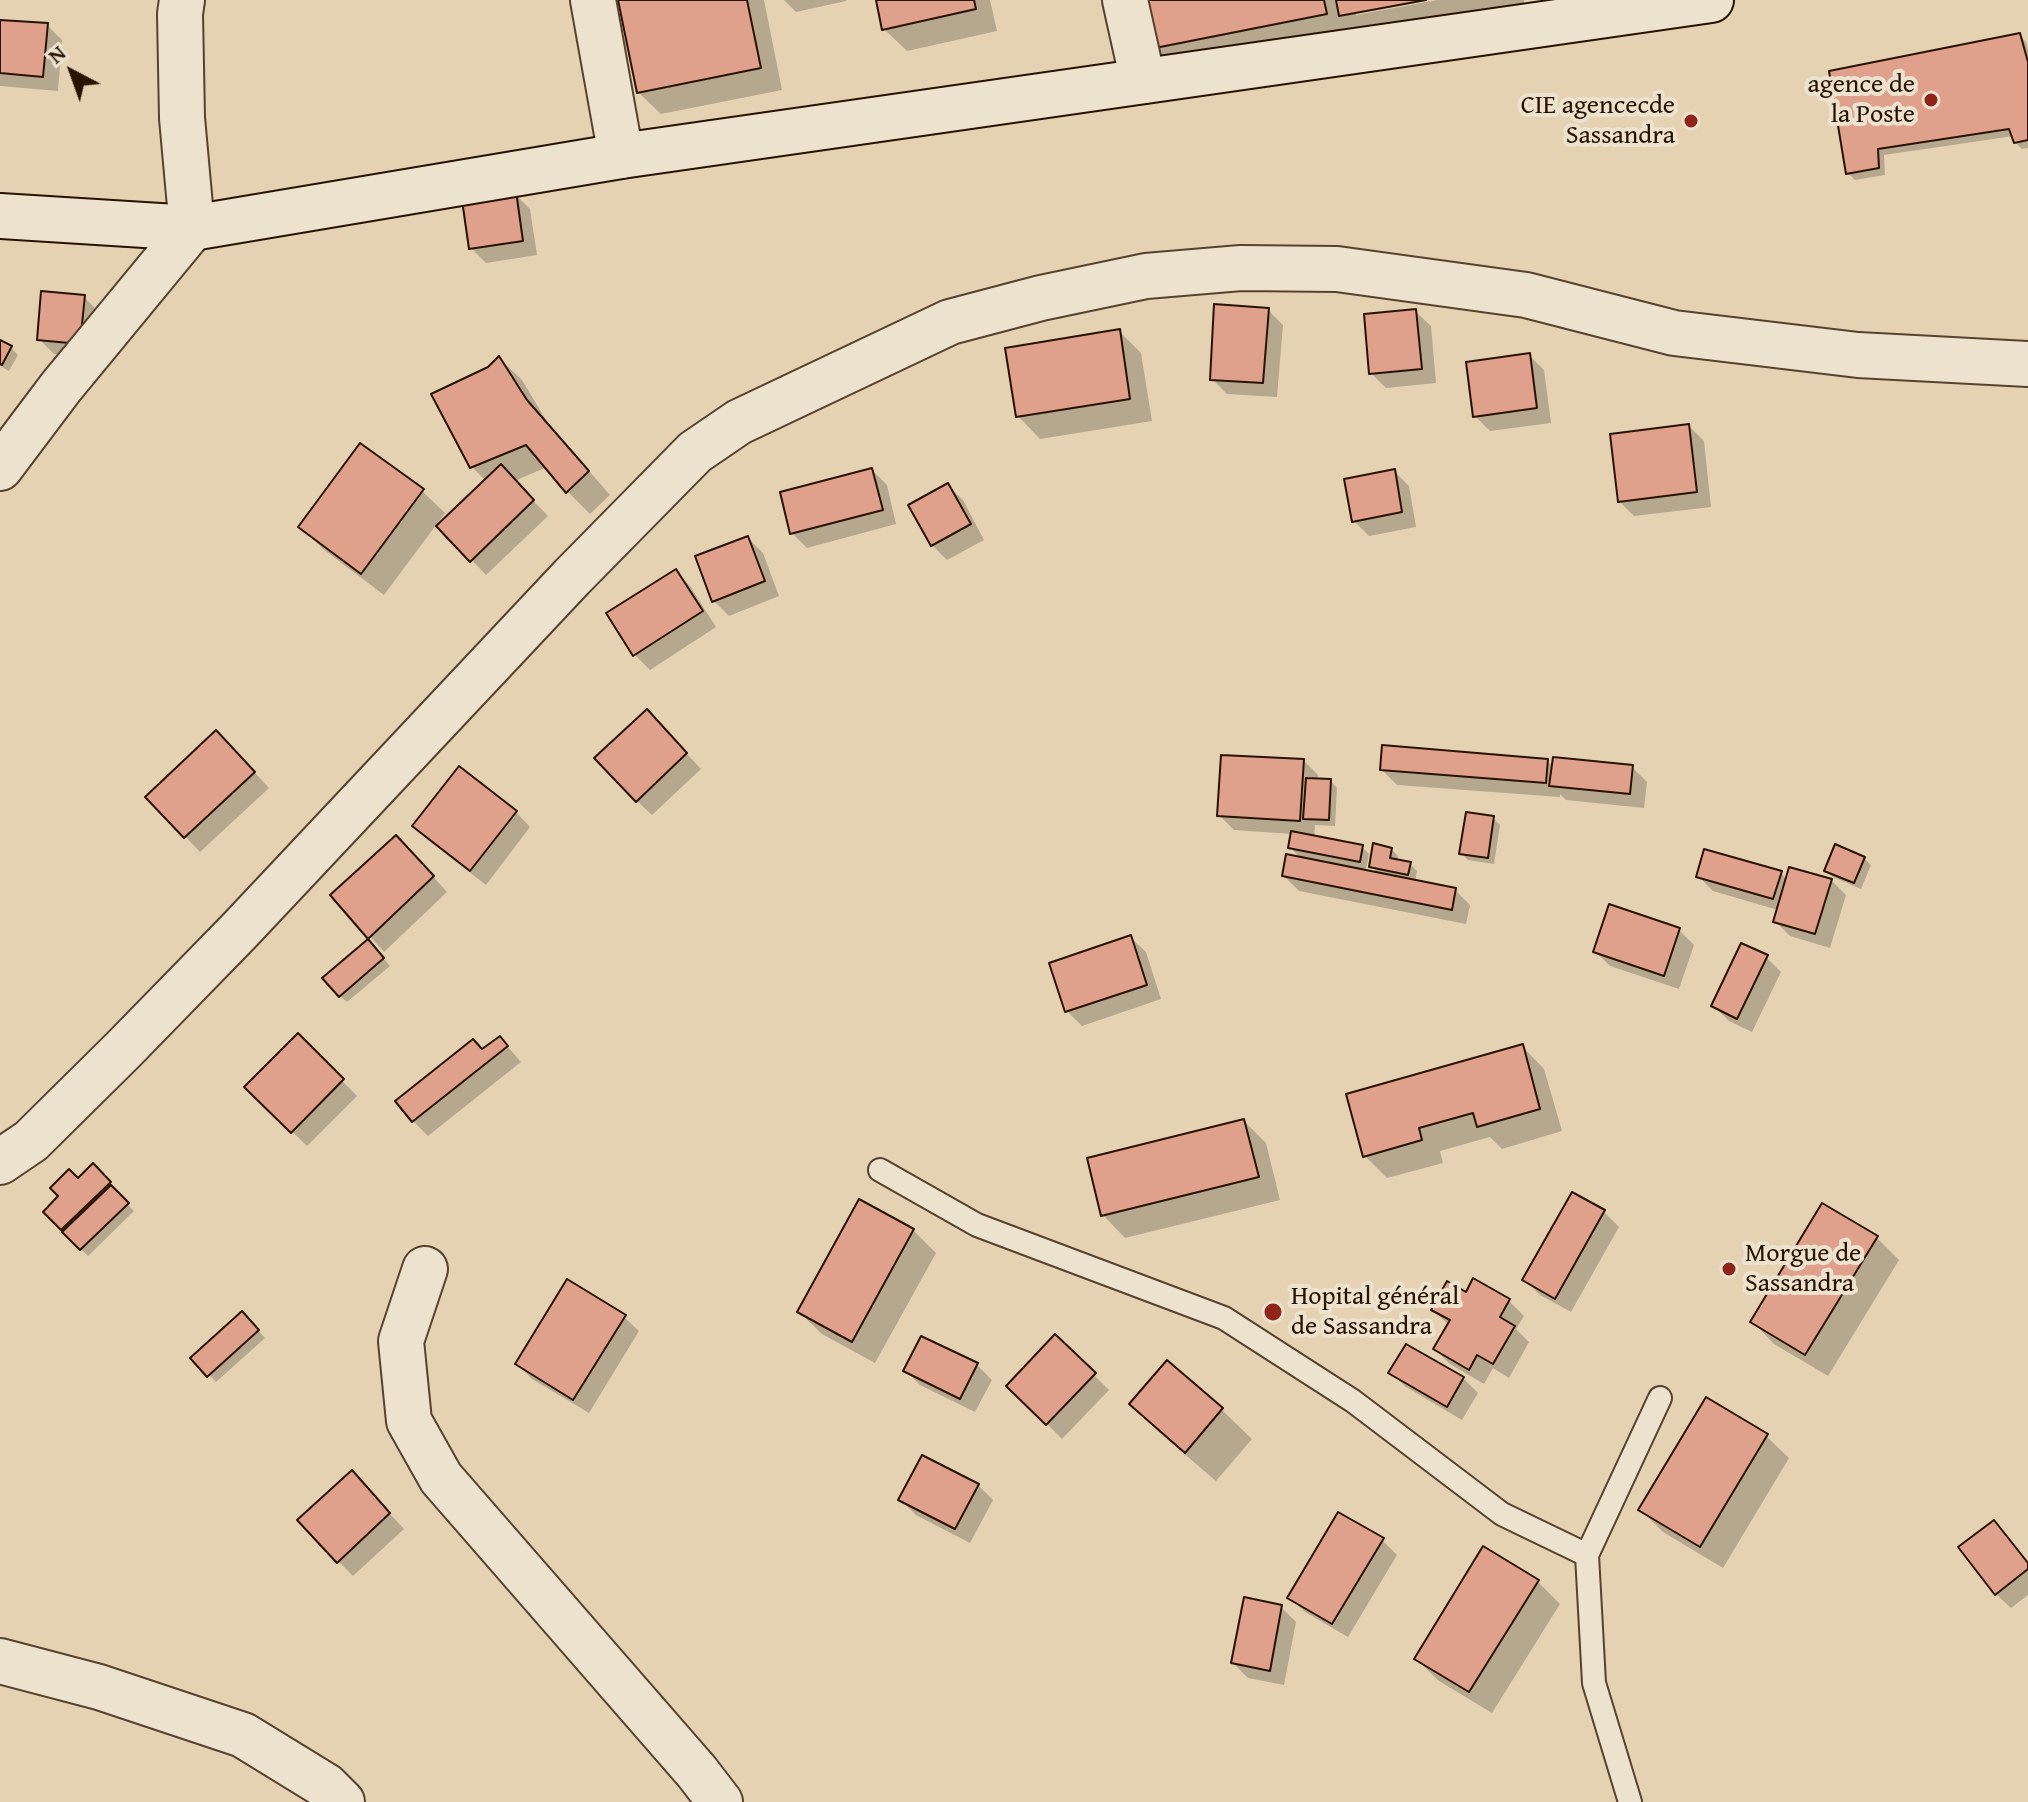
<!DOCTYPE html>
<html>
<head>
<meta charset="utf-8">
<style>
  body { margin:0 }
  #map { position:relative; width:2028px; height:1802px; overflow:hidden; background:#e4d2b3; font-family:"Gentium Book Plus",serif }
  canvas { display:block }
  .north { position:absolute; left:32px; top:32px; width:80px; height:80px; -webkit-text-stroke:6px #ede2ce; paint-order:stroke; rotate:319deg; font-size:22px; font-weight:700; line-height:32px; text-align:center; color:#281200 }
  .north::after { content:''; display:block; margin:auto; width:28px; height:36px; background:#281200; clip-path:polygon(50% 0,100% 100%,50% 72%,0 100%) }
</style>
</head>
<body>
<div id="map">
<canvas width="2028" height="1802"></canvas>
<div class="north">N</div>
</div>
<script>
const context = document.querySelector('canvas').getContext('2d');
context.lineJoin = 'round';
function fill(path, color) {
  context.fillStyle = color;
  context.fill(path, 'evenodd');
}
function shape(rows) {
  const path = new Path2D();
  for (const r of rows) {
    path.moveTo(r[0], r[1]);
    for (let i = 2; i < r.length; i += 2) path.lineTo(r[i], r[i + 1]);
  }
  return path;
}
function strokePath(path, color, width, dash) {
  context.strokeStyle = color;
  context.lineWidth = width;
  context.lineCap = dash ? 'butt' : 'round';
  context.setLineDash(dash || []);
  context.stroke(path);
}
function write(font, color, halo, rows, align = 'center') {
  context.font = font + ' "Gentium Book Plus",serif';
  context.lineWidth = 8;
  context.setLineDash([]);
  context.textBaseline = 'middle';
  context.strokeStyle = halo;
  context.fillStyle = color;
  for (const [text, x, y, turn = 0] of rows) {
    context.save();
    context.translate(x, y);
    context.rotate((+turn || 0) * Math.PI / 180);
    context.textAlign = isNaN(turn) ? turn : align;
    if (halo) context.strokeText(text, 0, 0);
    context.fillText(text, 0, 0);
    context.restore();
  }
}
const shadow = shape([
  [620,0,764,0,782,90,661,114,638,92],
  [784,0,846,0,846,1,796,12],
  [878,0,990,0,997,31,907,51,884,29],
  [1143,0,1415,0,1356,11,1356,15,1437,0,1524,0,1525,8,1364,37,1352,26,1355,43,1181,77,1151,48],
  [0,22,47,25,62,40,58,91,0,86],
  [2019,35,2026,42,2028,49,2028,148,2022,149,2015,142,2014,136,1884,155,1885,175,1855,180,1848,173],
  [515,194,530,209,537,255,486,263,471,248],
  [84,297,99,312,94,358,54,354,39,339],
  [1268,310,1283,325,1277,397,1227,394,1212,379],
  [1416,312,1431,326,1436,383,1386,388,1371,373],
  [1119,331,1141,353,1152,421,1040,439,1018,416],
  [0,342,11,348,18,355,9,371,0,366],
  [1529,355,1544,370,1551,423,1490,431,1475,416],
  [499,358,522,380,549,425,610,495,590,514,568,492,547,467,517,480,513,480,548,516,486,575,439,526,486,481,472,467,489,369],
  [1689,426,1704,441,1711,507,1634,516,1619,501],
  [872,470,887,485,896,524,807,548,792,533],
  [1394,471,1409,486,1416,527,1369,536,1354,521],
  [948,486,963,500,984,540,947,560,932,545],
  [422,491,445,513,384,595,323,549,301,527],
  [748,538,763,553,779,596,729,616,714,601],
  [675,571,690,586,716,627,650,670,635,655,608,614],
  [661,726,701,769,652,815,637,801],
  [231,747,269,788,200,852,148,797],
  [1303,760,1318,775,1317,780,1331,781,1337,788,1335,826,1315,825,1314,838,1362,847,1369,854,1365,874,1379,874,1371,866,1391,849,1398,856,1397,861,1410,864,1417,871,1415,882,1455,890,1470,905,1466,924,1299,891,1284,876,1301,859,1290,847,1292,834,1234,830,1219,815],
  [1547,760,1553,767,1632,767,1647,782,1644,808,1566,800,1560,794,1560,797,1397,785,1382,770],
  [516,812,530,827,486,885,429,841,414,826],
  [1493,818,1500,825,1494,864,1468,860,1461,853],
  [411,852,447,892,384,952,333,895],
  [1864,858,1871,865,1861,889,1833,877,1826,870],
  [1781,873,1787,880,1831,880,1846,895,1830,948,1790,936,1775,921,1778,910,1713,891,1698,876],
  [1679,930,1694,945,1679,989,1610,966,1595,951],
  [1131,938,1146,952,1161,999,1082,1026,1067,1011],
  [368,941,390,966,347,1002,340,996],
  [1766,957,1781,972,1752,1032,1729,1021,1714,1006],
  [298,1036,357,1096,307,1146,247,1087],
  [500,1038,521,1062,428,1136,413,1121,483,1051],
  [1522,1046,1544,1069,1562,1131,1502,1149,1490,1137,1440,1151,1443,1163,1387,1178,1365,1156],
  [1244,1121,1266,1143,1280,1200,1125,1238,1103,1215],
  [93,1166,125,1198,123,1200,134,1211,88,1256,45,1212],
  [1573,1194,1604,1212,1619,1227,1571,1312,1540,1295,1525,1280],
  [860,1201,913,1230,936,1253,875,1363,822,1334,799,1312],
  [1877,1238,1899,1260,1828,1376,1774,1344,1752,1321],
  [1466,1295,1509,1301,1524,1316,1516,1329,1529,1342,1509,1378,1493,1368,1484,1384,1450,1364,1435,1349,1449,1325,1433,1310],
  [242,1313,265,1338,216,1382,193,1358],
  [624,1317,639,1331,589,1413,532,1379,517,1364],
  [1055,1337,1109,1390,1062,1439,1009,1386],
  [1167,1363,1222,1410,1252,1439,1216,1481,1161,1434,1131,1404],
  [977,1365,992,1380,975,1412,920,1385,905,1370],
  [1391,1373,1463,1378,1478,1393,1462,1420,1406,1387],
  [1766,1436,1789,1458,1723,1568,1663,1532,1640,1509],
  [978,1485,993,1500,970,1543,916,1515,901,1500],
  [366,1488,404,1529,353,1576,338,1561],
  [1994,1523,2009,1537,2028,1562,2028,1595,2011,1608,1996,1594],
  [1382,1540,1397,1555,1348,1637,1305,1612,1290,1598],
  [1537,1581,1560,1604,1492,1713,1439,1681,1416,1659],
  [1281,1607,1296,1622,1284,1685,1248,1678,1233,1663]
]);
const building = shape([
  [618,0,747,0,761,68,637,93,618,0],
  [876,0,974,0,976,9,882,30,876,0],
  [1140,0,1324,0,1327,14,1150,49,1140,0],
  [1336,0,1426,0,1339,16,1336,0],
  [0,20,48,23,43,77,0,73,0,20],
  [2020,33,2028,62,2028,140,2014,143,2009,129,1878,149,1879,168,1846,174,1829,71,2020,33],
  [516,191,523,241,469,249,462,200,516,191],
  [41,291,85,295,80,344,37,340,41,291],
  [1214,304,1269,308,1263,383,1210,380,1214,304],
  [1416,309,1422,369,1369,374,1364,314,1416,309],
  [1120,329,1130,399,1016,417,1005,348,1120,329],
  [0,340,12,346,2,365,0,364,0,340],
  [1530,353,1537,408,1473,417,1466,362,1530,353],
  [499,356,527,400,589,471,566,493,526,445,470,468,431,394,488,367,499,356],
  [1689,424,1697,492,1618,502,1610,434,1689,424],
  [360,443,424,489,361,574,298,527,360,443],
  [501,464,534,500,470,562,436,526,501,464],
  [872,468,883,510,790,534,780,492,872,468],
  [1395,469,1402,512,1352,522,1344,479,1395,469],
  [948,483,971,524,931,546,908,505,948,483],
  [748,536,765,581,712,602,695,556,748,536],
  [676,569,703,611,633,656,606,613,676,569],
  [647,709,687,753,636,802,594,758,647,709],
  [216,730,255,772,184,838,145,797,216,730],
  [1382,745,1548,759,1546,783,1380,770,1382,745],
  [1221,755,1304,759,1300,821,1217,816,1221,755],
  [1553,757,1633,765,1630,794,1549,786,1553,757],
  [459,766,517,811,470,871,412,826,459,766],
  [1306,778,1331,779,1329,820,1303,819,1306,778],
  [1466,812,1494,816,1488,858,1459,854,1466,812],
  [1291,831,1363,845,1360,862,1288,848,1291,831],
  [396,835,434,876,368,939,330,895,396,835],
  [1373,843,1392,848,1390,858,1411,862,1408,875,1369,867,1373,843],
  [1835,844,1865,857,1854,883,1824,871,1835,844],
  [1704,849,1782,871,1773,899,1696,877,1704,849],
  [1286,854,1456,888,1452,910,1282,876,1286,854],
  [1789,867,1832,879,1815,934,1773,922,1789,867],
  [1609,904,1680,928,1664,976,1593,952,1609,904],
  [1131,935,1147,985,1065,1012,1049,963,1131,935],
  [368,939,384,958,339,997,322,978,368,939],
  [1741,943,1768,955,1737,1019,1711,1006,1741,943],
  [298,1033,344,1079,291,1133,244,1087,298,1033],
  [500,1036,508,1046,412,1122,395,1101,473,1039,482,1049,500,1036],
  [1523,1044,1540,1109,1477,1127,1473,1113,1419,1128,1422,1140,1363,1157,1346,1094,1523,1044],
  [1244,1119,1259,1177,1101,1216,1087,1158,1244,1119],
  [93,1163,111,1182,61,1230,43,1212,58,1196,50,1188,69,1169,78,1178,93,1163],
  [111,1185,129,1203,80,1250,62,1232,111,1185],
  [1572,1192,1605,1210,1555,1299,1522,1280,1572,1192],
  [859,1199,914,1229,852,1342,797,1312,859,1199],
  [1822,1203,1878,1236,1805,1355,1750,1322,1822,1203],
  [1473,1278,1510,1299,1500,1317,1515,1326,1493,1364,1477,1355,1469,1370,1433,1349,1450,1320,1431,1310,1447,1281,1466,1292,1473,1278],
  [567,1279,626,1315,573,1400,515,1364,567,1279],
  [242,1311,259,1330,207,1377,190,1358,242,1311],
  [1055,1334,1096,1373,1046,1425,1006,1386,1055,1334],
  [921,1336,978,1363,960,1399,903,1371,921,1336],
  [1406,1344,1464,1377,1447,1407,1388,1373,1406,1344],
  [1167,1360,1223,1408,1185,1453,1129,1404,1167,1360],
  [1706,1397,1768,1434,1700,1547,1638,1510,1706,1397],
  [922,1455,979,1484,955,1529,898,1500,922,1455],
  [352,1470,390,1513,337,1563,297,1520,352,1470],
  [1338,1512,1384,1538,1332,1624,1287,1598,1338,1512],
  [1994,1520,2028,1563,2028,1569,1995,1595,1958,1547,1994,1520],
  [1483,1546,1539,1580,1469,1692,1414,1659,1483,1546],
  [1244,1597,1282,1605,1270,1671,1231,1663,1244,1597]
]);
const lane = shape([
  [880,1170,977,1225,1224,1318,1353,1401,1502,1514,1587,1555],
  [1630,1802,1594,1683,1587,1555,1660,1398]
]);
const street = shape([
  [593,0,621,156],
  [1125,0,1143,81],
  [0,468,61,387,192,228,182,118,180,14,182,0],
  [0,1162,31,1141,124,1049,241,929,572,577,695,452,739,422,950,322,1041,298,1146,276,1241,268,1337,269,1526,295,1674,333,1858,355,2028,364],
  [425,1269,401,1341,409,1421,441,1478,697,1772,720,1802],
  [0,1661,99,1687,243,1735,326,1786,342,1802]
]);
const secondary = shape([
  [0,216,192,228,621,156,1711,0]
]);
const markers = [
  [1931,100,8,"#8f2418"],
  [1691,121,8,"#8f2418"],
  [1729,1269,8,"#8f2418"],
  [1273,1312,10,"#8f2418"]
];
const poiNames = [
  ["agence de",1915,85],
  ["la Poste",1915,115],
  ["CIE agencecde",1675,106],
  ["Sassandra",1675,136],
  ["Morgue de",1745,1254,"left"],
  ["Sassandra",1745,1284,"left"],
  ["Hopital général",1291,1297,"left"],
  ["de Sassandra",1291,1327,"left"]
];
fill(shadow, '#0003');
fill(building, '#dfa08c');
strokePath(building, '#281200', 2);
strokePath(lane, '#57422d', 26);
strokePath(street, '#57422d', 48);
strokePath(secondary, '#281200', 48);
strokePath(lane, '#ede2ce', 22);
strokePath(street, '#ede2ce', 44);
strokePath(secondary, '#ede2ce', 44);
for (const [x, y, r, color] of markers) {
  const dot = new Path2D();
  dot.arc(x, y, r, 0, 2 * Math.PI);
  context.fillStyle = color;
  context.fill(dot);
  strokePath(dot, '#ede2ce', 3);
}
write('26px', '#281200', '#ede2ce', poiNames, 'right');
</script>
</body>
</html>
